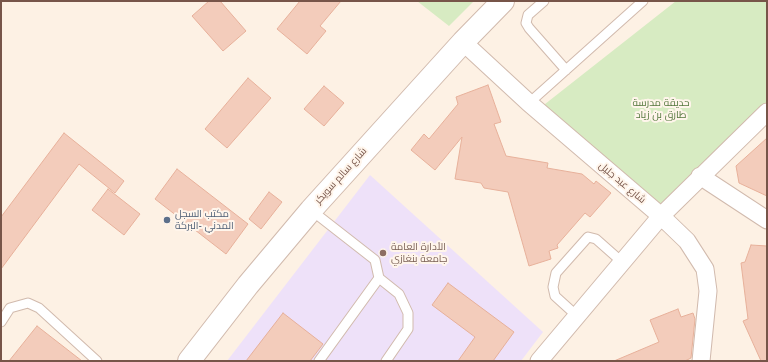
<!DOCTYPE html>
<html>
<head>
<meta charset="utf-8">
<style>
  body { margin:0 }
  #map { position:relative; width:768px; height:362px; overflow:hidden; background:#fdf1e4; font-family:Arial,sans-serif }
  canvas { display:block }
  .frame { position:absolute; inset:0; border:2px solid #775549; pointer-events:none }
</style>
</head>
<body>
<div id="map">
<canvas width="768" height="362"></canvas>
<div class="frame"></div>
</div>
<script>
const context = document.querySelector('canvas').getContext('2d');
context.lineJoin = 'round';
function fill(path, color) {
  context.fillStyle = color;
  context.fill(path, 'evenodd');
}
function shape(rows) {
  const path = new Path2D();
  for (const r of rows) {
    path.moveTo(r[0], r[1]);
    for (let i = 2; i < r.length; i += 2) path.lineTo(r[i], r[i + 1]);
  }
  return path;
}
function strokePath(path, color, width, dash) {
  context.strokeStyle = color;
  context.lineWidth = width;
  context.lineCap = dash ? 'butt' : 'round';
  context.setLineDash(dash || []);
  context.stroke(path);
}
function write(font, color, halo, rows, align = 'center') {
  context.font = font + ' Arial,Cairo,sans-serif';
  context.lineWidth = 4;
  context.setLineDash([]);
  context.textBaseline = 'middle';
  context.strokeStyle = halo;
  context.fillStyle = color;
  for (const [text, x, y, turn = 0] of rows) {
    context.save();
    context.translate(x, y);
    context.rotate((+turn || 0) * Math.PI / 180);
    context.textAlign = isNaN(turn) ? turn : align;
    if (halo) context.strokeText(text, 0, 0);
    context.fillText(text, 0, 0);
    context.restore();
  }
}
const education = shape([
  [370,175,543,332,521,361,227,361]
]);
const green = shape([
  [417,1,474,1,449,26],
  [676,1,767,1,767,111,661,215,540,108]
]);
const building = shape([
  [209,1,220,1,246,31,223,51,192,16,209,1],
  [300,1,341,1,320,26,326,31,307,54,277,29,300,1],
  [248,78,271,98,227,148,205,129,248,78],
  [488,85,501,122,494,124,506,156,548,163,547,168,582,174,594,184,596,181,611,193,590,217,585,213,557,245,558,248,549,251,551,259,529,266,508,192,484,188,481,183,455,179,462,137,435,170,411,150,424,134,429,139,458,104,456,97,488,85],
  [324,86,344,103,324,126,304,109,324,86],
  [64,133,124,181,115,193,79,164,1,269,1,217,64,133],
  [767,138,767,196,739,183,736,166,767,138],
  [177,169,248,224,226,254,155,199,177,169],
  [108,189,140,214,124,235,92,210,108,189],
  [269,192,282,202,261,229,249,219,269,192],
  [751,245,767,246,767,361,761,361,743,321,748,319,741,263,745,262,751,245],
  [448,283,514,332,493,361,458,361,475,337,432,305,448,283],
  [678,309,681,317,693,313,695,319,691,358,685,361,614,361,659,342,650,320,678,309],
  [283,313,323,344,310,361,246,361,283,313],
  [37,326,82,361,9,361,37,326]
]);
const service = shape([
  [544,1,528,15,526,23,529,28,566,70],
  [529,103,643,1],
  [311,210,375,260,379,278,399,294,408,313,408,329,386,361],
  [577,316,555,296,553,287,556,273,588,237,596,239,622,262],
  [1,322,10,308,28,303,39,308,97,361],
  [319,361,379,278]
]);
const minor = shape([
  [463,42,529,103,661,216,687,241,705,269,708,291,701,361],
  [700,176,767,220],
  [539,361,661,216,767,112]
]);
const tertiary = shape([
  [189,361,248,285,311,210,463,42,503,1]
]);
const markers = [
  [167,220,4,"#5c6f8a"],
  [383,253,4,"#8d6e63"]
];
const parkNames = [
  ["حديقة مدرسة",661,103],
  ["طارق بن زياد",661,115]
];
const streetNames = [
  ["شارع سالم سويكر",341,176,-48],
  ["شارع عبد جليل",622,183,40]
];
const serviceNames = [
  ["مكتب السجل",175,214],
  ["المدني -البركة",175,226]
];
const educationNames = [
  ["الأدارة العامة",391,247],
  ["جامعة بنغازي",391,259]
];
fill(education, '#eee1f9');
fill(green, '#d7ebc2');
fill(building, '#f3ccbb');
strokePath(building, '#e7b09a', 1);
strokePath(service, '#d1baad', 11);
strokePath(minor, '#d1baad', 19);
strokePath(tertiary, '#d1baad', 24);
strokePath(service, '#fff', 9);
strokePath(minor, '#fff', 17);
strokePath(tertiary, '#fff', 22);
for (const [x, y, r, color] of markers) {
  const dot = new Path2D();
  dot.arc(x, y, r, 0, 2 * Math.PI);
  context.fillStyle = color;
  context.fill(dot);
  strokePath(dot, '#fff5eb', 1.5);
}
write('10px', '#54773d', '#fff5eb', parkNames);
write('10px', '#775549', '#fff5eb', streetNames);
write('10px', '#4e5e75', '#fff5eb', serviceNames, 'left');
write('10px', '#785e54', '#fff5eb', educationNames, 'left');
</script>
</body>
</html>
